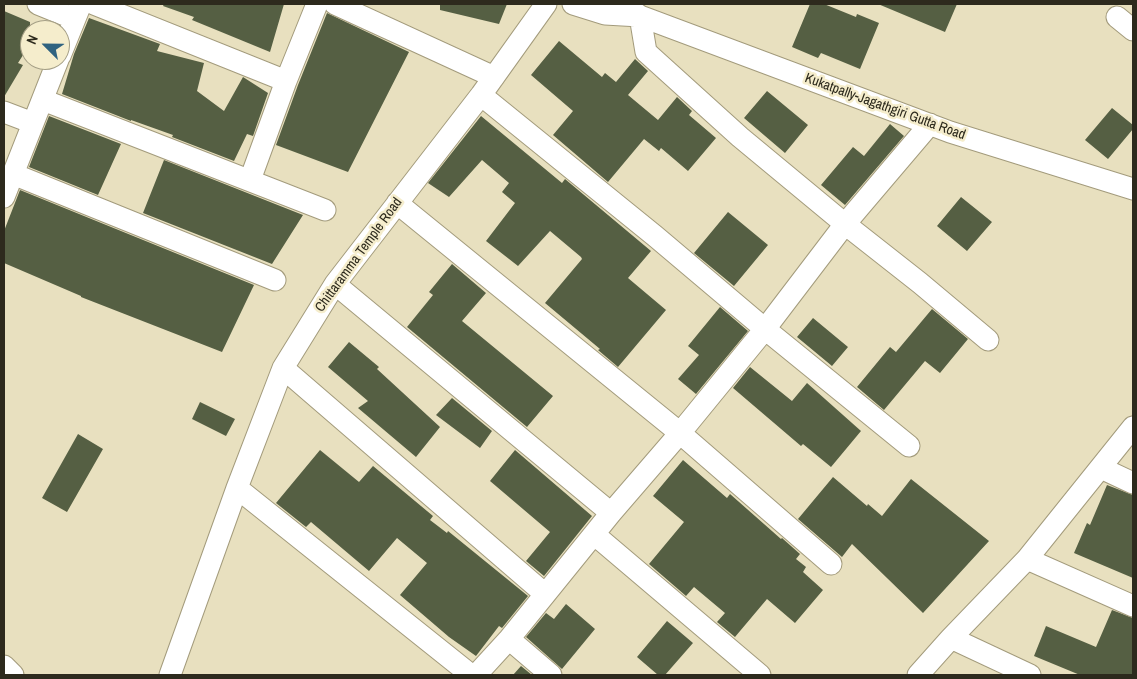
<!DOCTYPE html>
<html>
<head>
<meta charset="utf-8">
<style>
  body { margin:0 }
  #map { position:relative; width:1137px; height:679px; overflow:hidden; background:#e8e0bf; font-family:"Archivo Narrow",sans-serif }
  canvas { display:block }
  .frame { position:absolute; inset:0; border:5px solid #2d2a1d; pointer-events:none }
  .north { position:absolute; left:20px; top:20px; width:50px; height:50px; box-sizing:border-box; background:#f5edcc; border:1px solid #a59f86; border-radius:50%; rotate:293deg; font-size:14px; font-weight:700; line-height:20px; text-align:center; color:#2d2a1d }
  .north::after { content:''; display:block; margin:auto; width:18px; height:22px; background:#306380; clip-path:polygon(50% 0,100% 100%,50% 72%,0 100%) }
</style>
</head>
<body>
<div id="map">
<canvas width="1137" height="679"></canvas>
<div class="frame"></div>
<div class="north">N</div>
</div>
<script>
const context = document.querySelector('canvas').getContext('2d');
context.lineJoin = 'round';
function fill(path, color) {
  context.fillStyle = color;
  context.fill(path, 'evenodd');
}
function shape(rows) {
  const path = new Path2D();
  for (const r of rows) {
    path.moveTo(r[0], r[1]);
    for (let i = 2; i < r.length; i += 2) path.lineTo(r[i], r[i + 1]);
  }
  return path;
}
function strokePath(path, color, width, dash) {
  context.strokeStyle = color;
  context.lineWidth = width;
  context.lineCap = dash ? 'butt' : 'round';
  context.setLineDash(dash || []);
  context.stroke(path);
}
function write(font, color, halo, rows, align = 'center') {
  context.font = font + ' "Archivo Narrow",sans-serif';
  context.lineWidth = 5;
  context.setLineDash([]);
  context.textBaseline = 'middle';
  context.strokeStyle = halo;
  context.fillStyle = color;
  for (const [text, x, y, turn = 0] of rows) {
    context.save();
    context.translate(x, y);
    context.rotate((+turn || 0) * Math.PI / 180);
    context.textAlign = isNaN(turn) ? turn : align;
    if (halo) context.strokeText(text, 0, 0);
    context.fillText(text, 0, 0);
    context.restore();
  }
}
const building = shape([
  [164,4,284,4,270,52,192,20,194,17,163,6],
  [440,4,507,4,499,24,440,10],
  [810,4,824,4,856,17,857,14,879,23,860,69,821,53,818,58,792,47],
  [878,4,957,4,945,32],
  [4,11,30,22,30,44,18,63,23,65,4,97],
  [327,13,409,52,348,172,276,145,298,85],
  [89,18,160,44,157,51,204,63,197,91,224,111,243,77,268,93,253,136,247,134,234,161,172,137,173,135,131,120,131,121,62,94,74,54],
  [559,41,602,77,605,73,616,82,635,59,648,71,628,95,658,120,677,97,692,111,689,115,716,138,688,171,661,148,659,151,644,139,608,182,553,135,573,111,531,75],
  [767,91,808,125,785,153,744,118],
  [1112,108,1133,125,1133,129,1108,159,1085,140],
  [49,116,121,144,98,195,29,167],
  [481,116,562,183,565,179,651,251,628,278,666,310,618,367,598,350,600,349,545,303,582,259,581,257,550,231,518,266,486,241,515,203,502,192,509,183,482,160,449,197,428,183],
  [890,124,904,136,845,205,821,185,853,147,864,156],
  [164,160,303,215,272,264,143,213],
  [20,190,254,285,222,352,81,297,81,296,4,263,4,231],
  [961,197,992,222,967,251,937,226],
  [728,212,768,245,734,286,694,253],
  [452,264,486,293,462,321,553,396,527,427,407,327,433,295,429,292],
  [720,307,748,331,696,394,678,379,699,355,688,346],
  [932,309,968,339,940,373,925,361,884,410,857,387,890,347,896,352],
  [813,318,848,347,832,366,797,337],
  [349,342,379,367,377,369,440,427,416,457,358,408,368,401,328,367],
  [750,367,792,401,807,383,861,431,831,467,803,444,801,446,733,388],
  [452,398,492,431,480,448,436,415],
  [200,402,235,419,226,436,192,419],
  [78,434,103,449,67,512,42,498],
  [320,450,359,482,373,466,433,516,430,520,447,533,448,531,528,596,502,628,499,626,476,656,449,637,400,595,427,563,397,538,369,571,311,522,306,527,276,503],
  [515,450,592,516,544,576,526,561,550,532,490,481],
  [683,460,727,498,730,494,781,539,782,538,800,554,796,559,806,567,803,572,823,590,795,623,767,599,735,637,717,622,725,613,694,587,686,596,649,564,684,522,653,496],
  [833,477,867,506,868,504,882,516,911,479,989,541,923,613,852,544,842,557,798,519],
  [1107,485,1133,495,1133,578,1074,553,1087,523,1090,525],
  [566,604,595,629,562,669,526,637,546,613,554,619],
  [1112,610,1133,618,1133,675,1080,675,1034,656,1046,626,1096,647],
  [667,621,693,643,665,675,658,675,637,657],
  [521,666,532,675,513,675]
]);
const minor = shape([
  [38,4,75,19],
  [94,4,286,81],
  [335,4,494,77],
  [573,4,605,14,640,16],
  [623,4,640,16,950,132,1133,189],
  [640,16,646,52,740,137,845,224,920,283,988,340],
  [1117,17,1133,30],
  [60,56,81,4],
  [481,95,655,236,765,329,909,446],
  [43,100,325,210],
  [4,112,33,123],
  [13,174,275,280],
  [250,180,286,81,317,4],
  [4,197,58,60],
  [397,203,680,433,831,564],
  [335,284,611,513],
  [283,368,545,594],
  [1101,468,1133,483],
  [237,488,471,675],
  [595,535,760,675],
  [1027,559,1133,606],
  [951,638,1030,675],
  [509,639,551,675],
  [4,666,13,675],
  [170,675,237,488,283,368,335,284,481,95,546,4],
  [476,675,509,639,611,513,680,433,765,329,845,224,930,124],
  [918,675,951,638,1027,559,1133,427]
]);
const streetNames = [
  ["Kukatpally-Jagathgiri Gutta Road",885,107,20],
  ["Chittaramma Temple Road",359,255,-54]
];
fill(building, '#555f43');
strokePath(minor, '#a39b7c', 23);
strokePath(minor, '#fff', 21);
write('14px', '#2d2a1d', '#f5edcc', streetNames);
</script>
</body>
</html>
